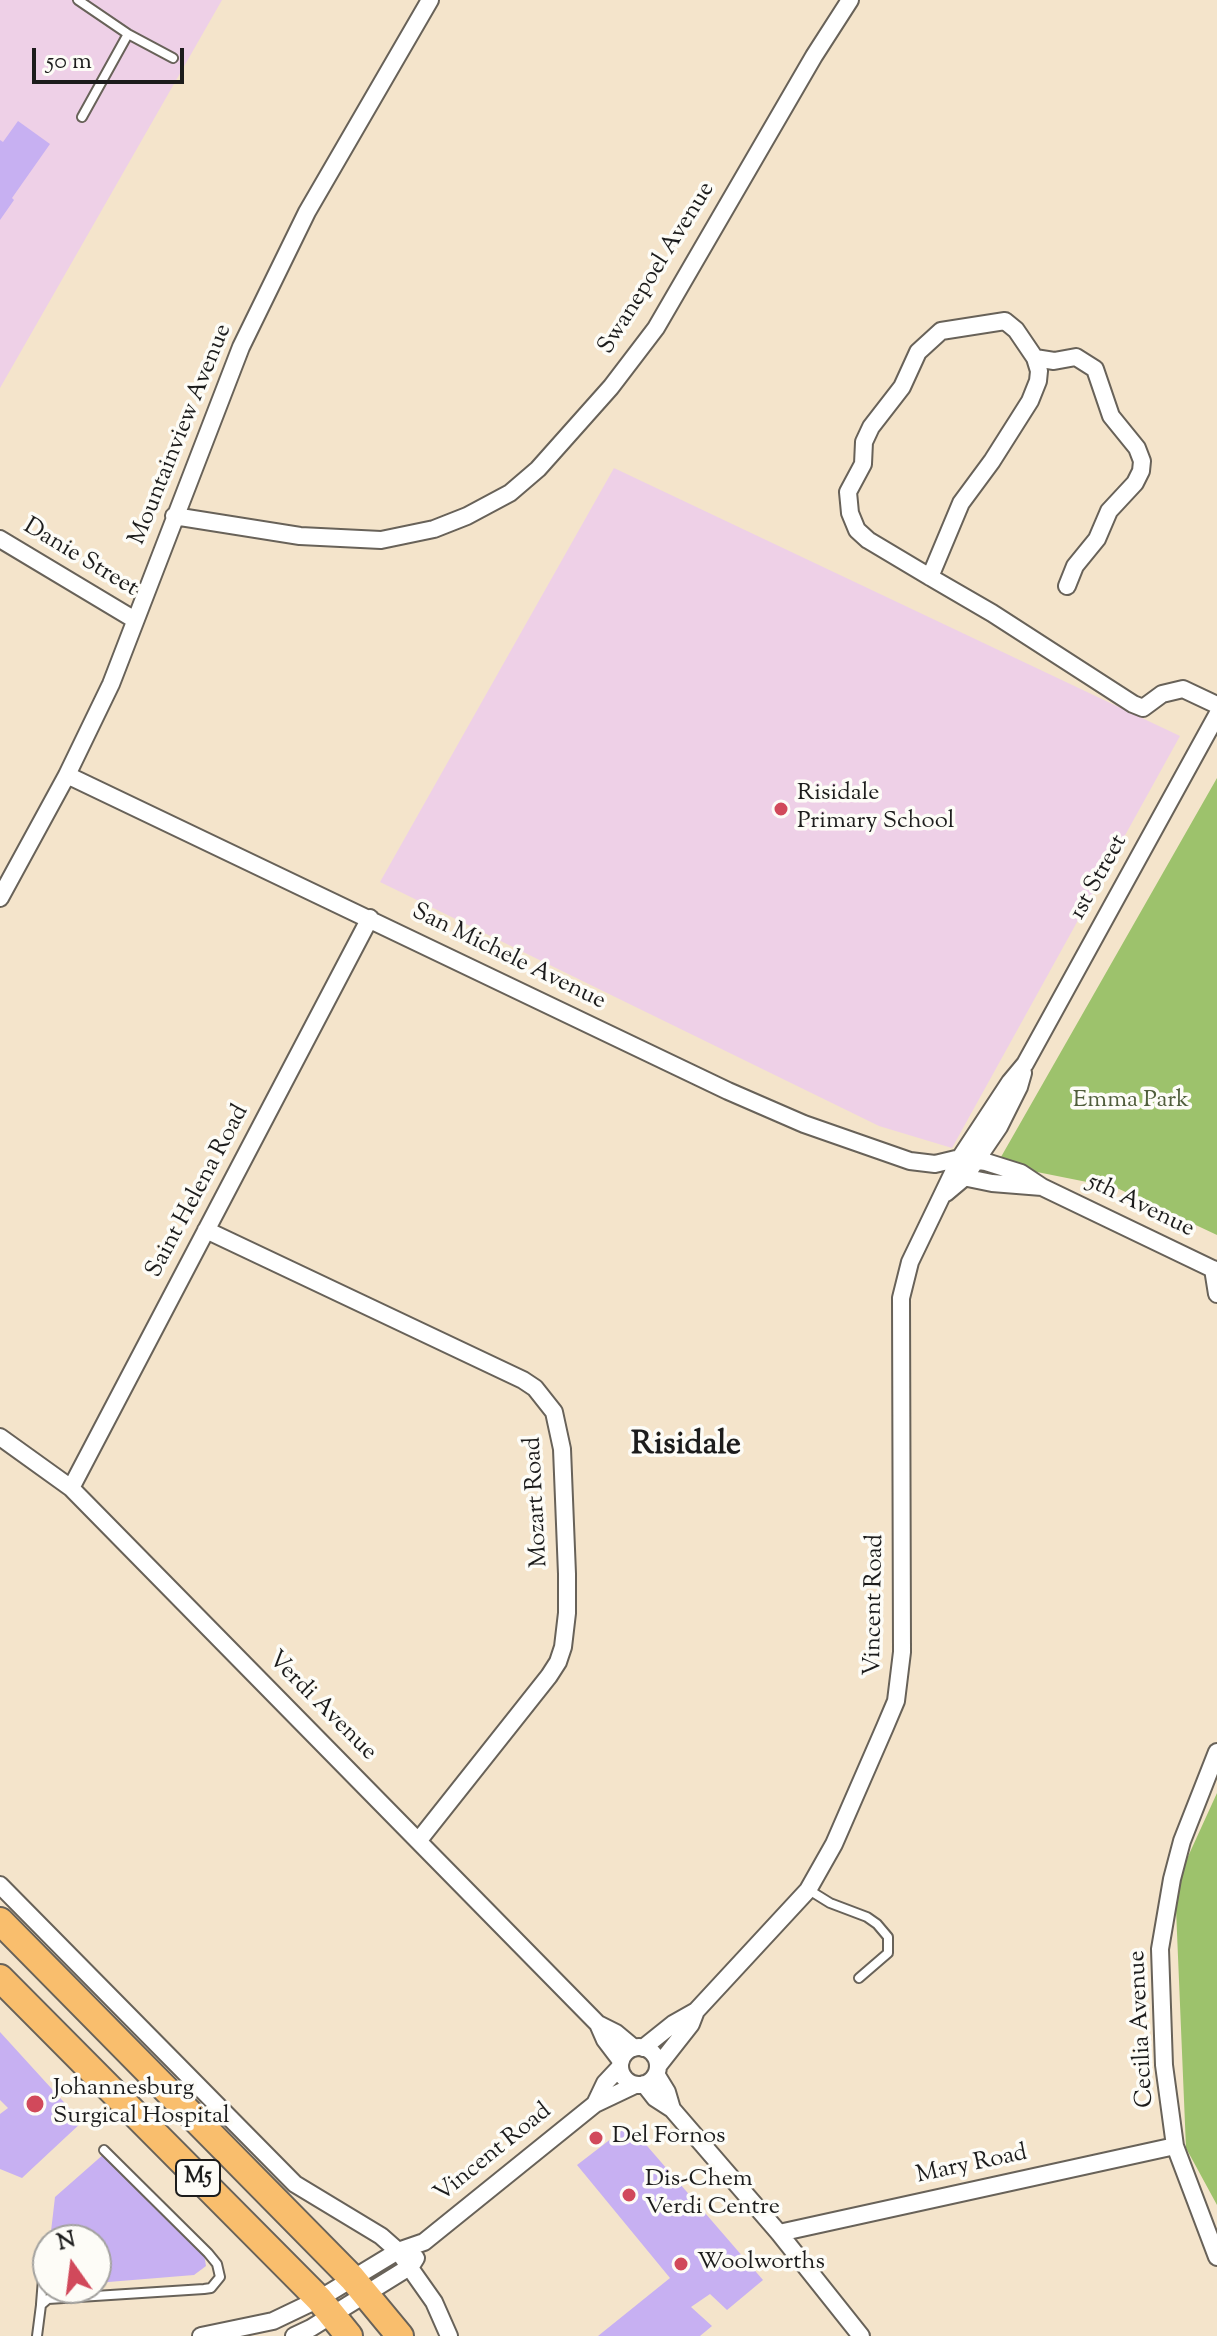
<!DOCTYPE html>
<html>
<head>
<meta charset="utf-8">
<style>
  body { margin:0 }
  #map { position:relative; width:1217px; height:2336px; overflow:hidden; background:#f4e4cb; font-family:"Sorts Mill Goudy",serif }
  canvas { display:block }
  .north { position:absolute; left:32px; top:2224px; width:80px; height:80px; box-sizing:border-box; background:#fdfcf7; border:2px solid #a3a29f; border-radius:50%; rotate:346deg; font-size:22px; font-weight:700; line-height:32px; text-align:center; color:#1c1c1c }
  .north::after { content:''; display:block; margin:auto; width:28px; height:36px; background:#d1495b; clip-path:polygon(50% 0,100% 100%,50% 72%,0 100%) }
  .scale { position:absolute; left:32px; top:48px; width:152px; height:36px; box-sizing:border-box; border:4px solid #1c1c1c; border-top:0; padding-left:10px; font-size:24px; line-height:28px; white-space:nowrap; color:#1c1c1c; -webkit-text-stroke:6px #fdfcf7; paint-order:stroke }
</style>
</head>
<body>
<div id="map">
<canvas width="1217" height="2336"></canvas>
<div class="north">N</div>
<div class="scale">50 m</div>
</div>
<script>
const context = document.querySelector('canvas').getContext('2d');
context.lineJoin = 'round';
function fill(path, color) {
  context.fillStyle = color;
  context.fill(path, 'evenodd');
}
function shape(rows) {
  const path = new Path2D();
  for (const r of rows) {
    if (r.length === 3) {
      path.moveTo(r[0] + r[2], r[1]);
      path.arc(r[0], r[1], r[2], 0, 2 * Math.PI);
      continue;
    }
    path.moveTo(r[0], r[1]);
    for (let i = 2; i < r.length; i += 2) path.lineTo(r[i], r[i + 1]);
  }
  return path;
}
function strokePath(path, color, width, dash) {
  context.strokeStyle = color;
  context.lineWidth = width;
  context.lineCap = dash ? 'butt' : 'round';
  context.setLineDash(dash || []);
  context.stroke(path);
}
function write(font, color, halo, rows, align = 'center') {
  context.font = font + ' "Sorts Mill Goudy",serif';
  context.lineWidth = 7;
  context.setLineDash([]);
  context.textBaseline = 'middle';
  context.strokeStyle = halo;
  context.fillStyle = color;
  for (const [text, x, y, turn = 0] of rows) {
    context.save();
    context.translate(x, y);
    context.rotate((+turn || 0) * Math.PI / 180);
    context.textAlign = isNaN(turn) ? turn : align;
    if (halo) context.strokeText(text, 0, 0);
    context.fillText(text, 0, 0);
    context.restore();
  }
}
const built = shape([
  [0,0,222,0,0,388],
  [614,468,1180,736,952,1148,879,1126,380,882]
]);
const green = shape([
  [1217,778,1217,1235,1117,1188,997,1164],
  [1217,1793,1217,2205,1186,2148,1175,1885]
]);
const building = shape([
  [18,121,50,144,12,198,14,200,0,220,0,140,3,142],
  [0,2032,82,2122,22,2178,0,2169,0,2114,8,2108,0,2100],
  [629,2125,763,2280,727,2310,710,2294,691,2307,712,2326,700,2336,598,2336,670,2278,577,2165],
  [105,2153,204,2254,206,2266,194,2275,96,2283,96,2240,50,2240,55,2197]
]);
const lane = shape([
  [78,0,128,34,173,58],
  [82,117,128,34],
  [809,1890,830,1903,867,1917,877,1924,888,1937,888,1953,859,1978],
  [41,2304,44,2266],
  [37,2336,41,2305,48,2299,204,2289,211,2288,220,2277,217,2264,208,2253,104,2150]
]);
const street = shape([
  [1035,358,1054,361,1076,357,1095,369,1111,416,1137,448,1142,461,1141,471,1135,483,1109,511,1097,539,1075,566,1067,586],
  [174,516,300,536,381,540,434,529,467,516,510,493,538,469,611,387,656,328,814,56,850,0],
  [0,539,135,620],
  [930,577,961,503,992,461,1030,401,1038,381,1039,371,1035,358,1016,330,1005,321,941,331,918,352,902,387,871,427,864,442,863,464,848,492,850,513,857,530,868,540,930,577,992,613,1133,704,1143,708,1162,694,1183,689,1217,705],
  [67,775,728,1091,804,1124,910,1161,935,1164,960,1158,986,1162,1021,1173,1042,1187,1217,1271],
  [0,898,67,775,111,684,241,347,307,212,430,0],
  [958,1176,992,1183,1042,1187],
  [946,1193,965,1177,999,1127,1019,1087,1023,1073],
  [206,1230,523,1380,535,1388,554,1412,562,1449,567,1574,567,1613,563,1647,558,1662,549,1676,419,1840],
  [1213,1269,1217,1294],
  [0,1437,71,1488,598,2024,605,2040,621,2061],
  [71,1488,370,918],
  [1217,1752,1182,1841,1172,1879,1160,1949,1164,2065,1175,2146,1217,2257],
  [0,1885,295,2184,381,2236,398,2251,434,2302,449,2336],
  [598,2024,616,2033,634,2048],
  [639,2066,19],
  [643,2048,673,2024,696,2011],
  [658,2066,691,2024,696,2011,808,1890,834,1844,885,1727,896,1701,902,1652,901,1298,910,1262,960,1158,1010,1082,1025,1064,1217,715],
  [656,2074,667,2092,672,2109],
  [644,2084,655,2098,672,2109,779,2233,861,2336],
  [595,2104,605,2083,620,2067],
  [779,2233,1175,2146],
  [201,2336,273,2321,319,2299,398,2251,424,2242,595,2104,635,2085],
  [294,2336,311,2328,411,2266,416,2258]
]);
const primary = shape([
  [0,1921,352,2278,400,2336],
  [0,1978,319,2299,349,2336]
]);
const markers = [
  [781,809,8,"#d1495b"],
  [35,2104,10,"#d1495b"],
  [596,2138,8,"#d1495b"],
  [629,2195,8,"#d1495b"],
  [681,2264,8,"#d1495b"]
];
const shields = [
  [198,2178,44]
];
const shieldNames = [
  ["M5",198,2178]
];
const streetNames = [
  ["Swanepoel Avenue",658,269,-58],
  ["Mountainview Avenue",182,435,-68],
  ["Danie Street",80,559,31],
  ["1st Street",1100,878,-61],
  ["San Michele Avenue",508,958,26],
  ["Saint Helena Road",199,1192,-62],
  ["5th Avenue",1140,1207,26],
  ["Mozart Road",538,1502,-93],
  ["Vincent Road",876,1605,-89],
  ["Verdi Avenue",321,1707,45],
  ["Cecilia Avenue",1143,2029,-93],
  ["Vincent Road",494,2154,-39],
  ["Mary Road",972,2166,-12]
];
const poiNames = [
  ["Risidale",797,795],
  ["Primary School",797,823],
  ["Johannesburg",53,2090],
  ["Surgical Hospital",53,2118],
  ["Del Fornos",612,2138],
  ["Dis-Chem",645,2181],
  ["Verdi Centre",645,2209],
  ["Woolworths",697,2264]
];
const parkNames = [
  ["Emma Park",1131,1102]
];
const districtNames = [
  ["Risidale",686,1448]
];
fill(built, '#eed0e7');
fill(green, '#9dc26c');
fill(building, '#c7b0f2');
strokePath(lane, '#686259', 12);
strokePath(street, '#686259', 20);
strokePath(primary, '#686259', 30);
strokePath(lane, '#fff', 8);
strokePath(street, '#fff', 16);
strokePath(primary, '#f9be6d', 26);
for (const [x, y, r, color] of markers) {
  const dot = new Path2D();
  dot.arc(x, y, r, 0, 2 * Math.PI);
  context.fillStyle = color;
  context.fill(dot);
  strokePath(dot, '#fdfcf7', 3);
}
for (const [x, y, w] of shields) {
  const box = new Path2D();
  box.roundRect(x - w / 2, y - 18, w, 36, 6);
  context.fillStyle = '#fdfcf7';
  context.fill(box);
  strokePath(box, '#1c1c1c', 2);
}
write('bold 22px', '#1c1c1c', null, shieldNames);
write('24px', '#1c1c1c', '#fdfcf7', streetNames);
write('24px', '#1c1c1c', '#fdfcf7', poiNames, 'left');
write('24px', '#505e3c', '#fdfcf7', parkNames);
write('bold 32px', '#1c1c1c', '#fdfcf7', districtNames);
</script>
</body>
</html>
